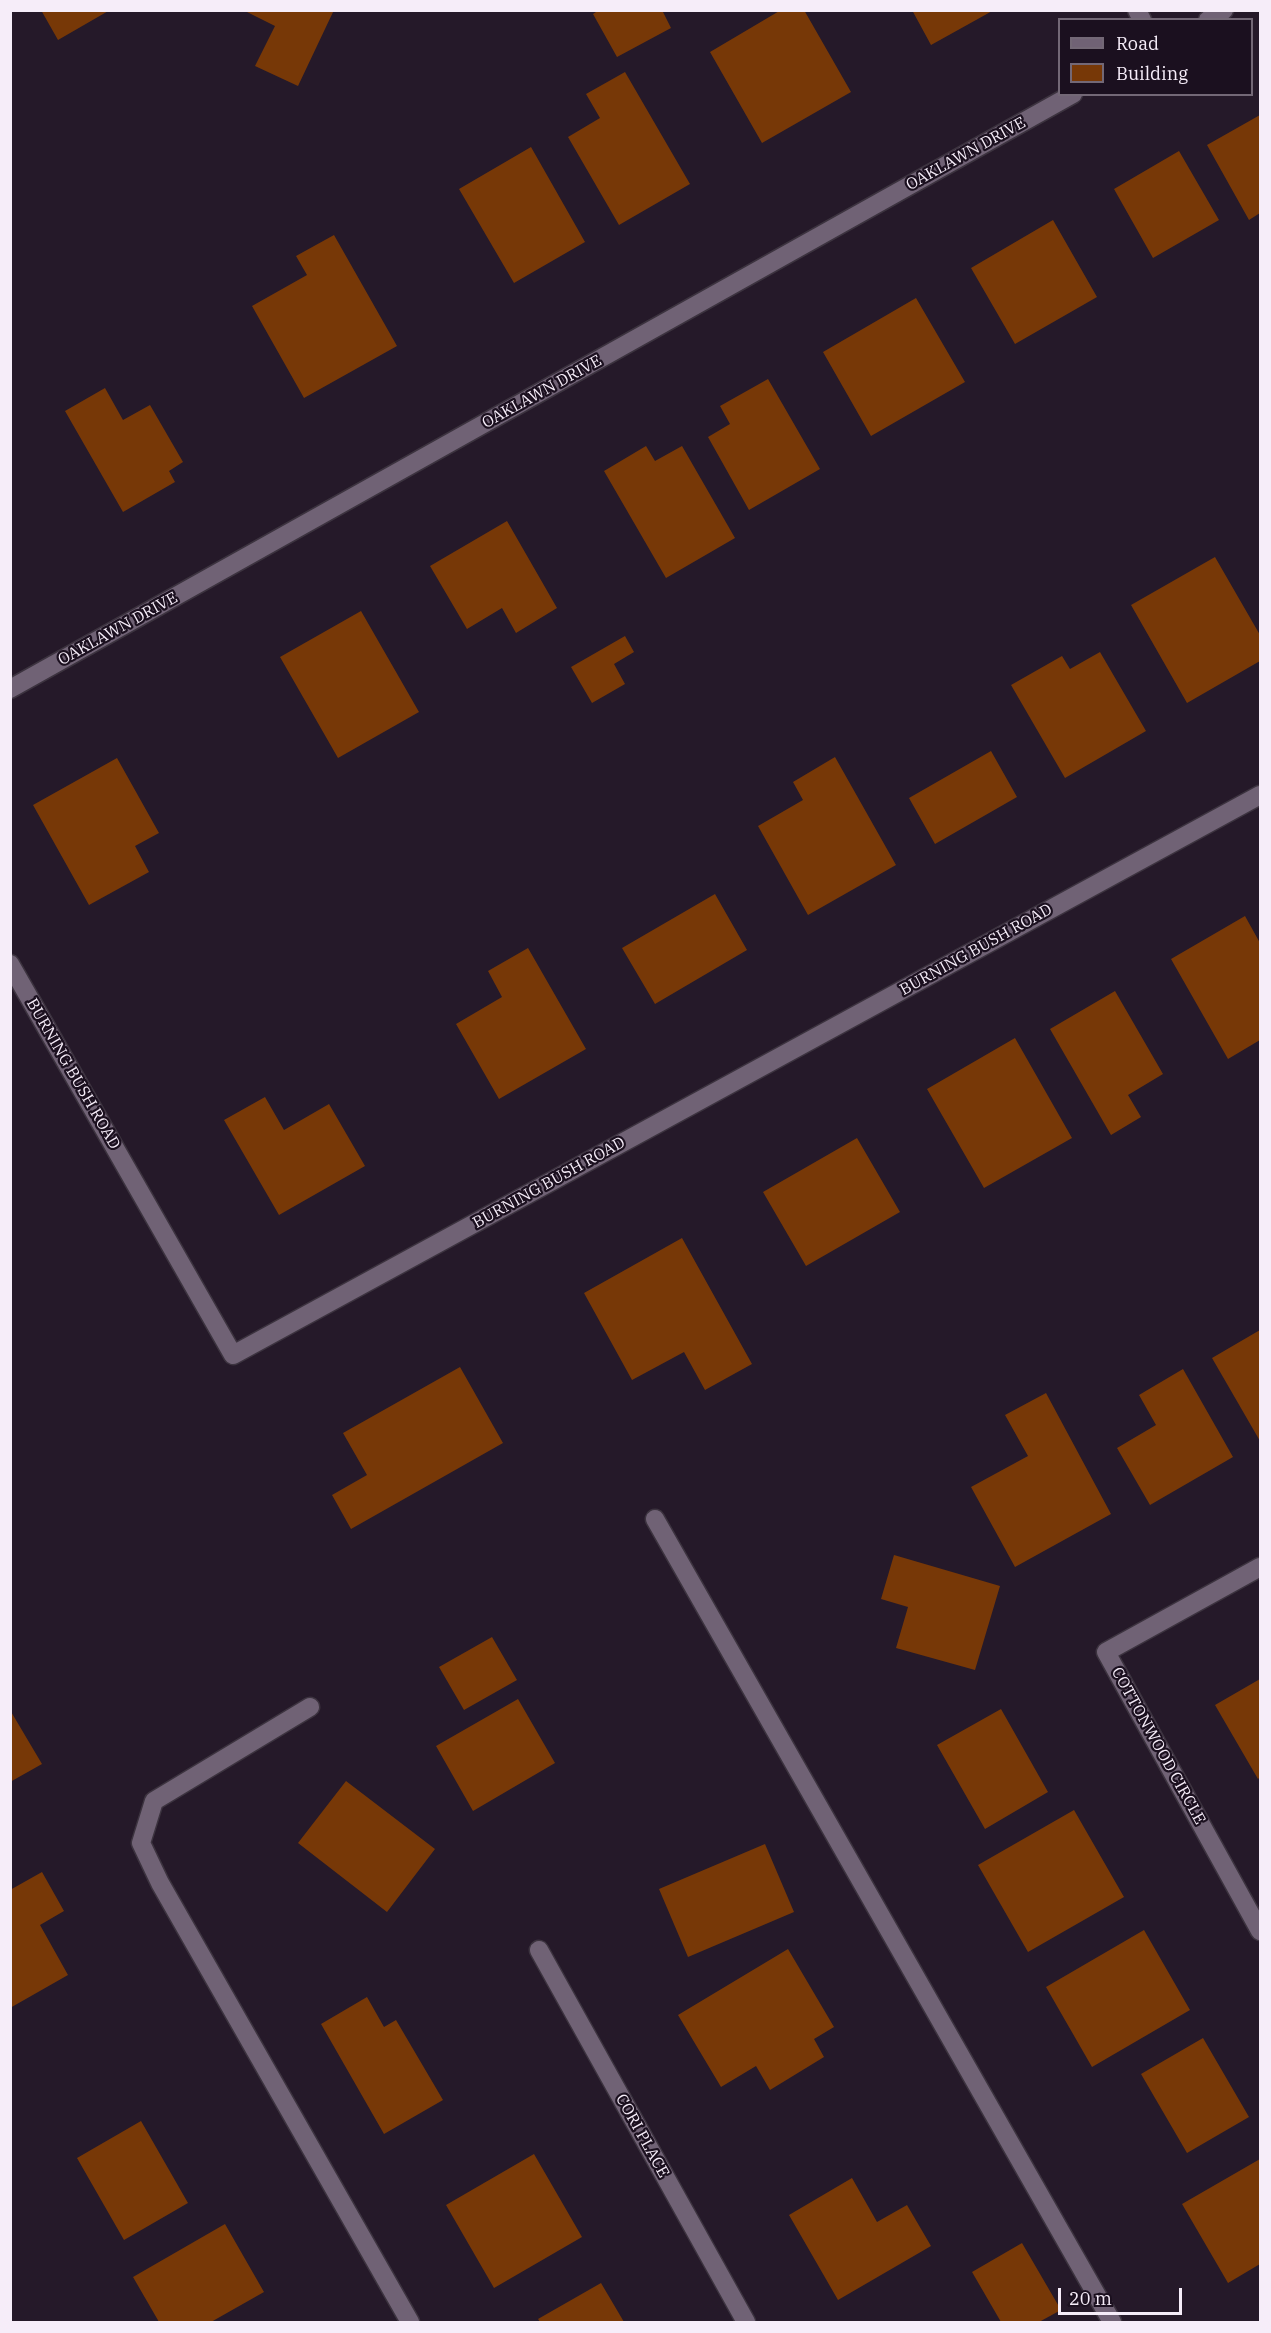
<!DOCTYPE html>
<html>
<head>
<meta charset="utf-8">
<style>
  body { margin:0 }
  #map { position:relative; width:1271px; height:2333px; overflow:hidden; background:#251929; font-family:"IBM Plex Serif",serif }
  canvas { display:block }
  .frame { position:absolute; inset:0; border:12px solid #f6edf9; pointer-events:none }
  .legend { position:absolute; left:1058px; top:18px; width:195px; height:78px; box-sizing:border-box; background:#1b101f; border:2px solid #736876; margin:0; padding:8px 10px; list-style:none; font-size:18px; color:#f6edf9 }
  .legend li { display:flex; align-items:center; gap:12px; height:30px }
  .legend b { width:30px; border:2px solid #736876 }
  .scale { position:absolute; left:1058px; top:2288px; width:124px; height:27px; box-sizing:border-box; border:3px solid #f6edf9; border-top:0; padding-left:8px; font-size:18px; line-height:21px; white-space:nowrap; color:#f6edf9; -webkit-text-stroke:4px #1b101f; paint-order:stroke }
</style>
</head>
<body>
<div id="map">
<canvas width="1271" height="2333"></canvas>
<div class="frame"></div>
<ul class="legend">
<li><b style="height:8px;background:#706275"></b>Road</li>
<li><b style="height:16px;background:#773807"></b>Building</li>
</ul>
<div class="scale">20 m</div>
</div>
<script>
const context = document.querySelector('canvas').getContext('2d');
context.lineJoin = 'round';
function fill(path, color) {
  context.fillStyle = color;
  context.fill(path, 'evenodd');
}
function shape(rows) {
  const path = new Path2D();
  for (const r of rows) {
    path.moveTo(r[0], r[1]);
    for (let i = 2; i < r.length; i += 2) path.lineTo(r[i], r[i + 1]);
  }
  return path;
}
function strokePath(path, color, width, dash) {
  context.strokeStyle = color;
  context.lineWidth = width;
  context.lineCap = dash ? 'butt' : 'round';
  context.setLineDash(dash || []);
  context.stroke(path);
}
function write(font, color, halo, rows, align = 'center') {
  context.font = font + ' "IBM Plex Serif",serif';
  context.lineWidth = 4.5;
  context.setLineDash([]);
  context.textBaseline = 'middle';
  context.strokeStyle = halo;
  context.fillStyle = color;
  for (const [text, x, y, turn = 0] of rows) {
    context.save();
    context.translate(x, y);
    context.rotate((+turn || 0) * Math.PI / 180);
    context.textAlign = isNaN(turn) ? turn : align;
    if (halo) context.strokeText(text, 0, 0);
    context.fillText(text, 0, 0);
    context.restore();
  }
}
const building = shape([
  [41,10,110,10,58,40],
  [243,10,334,10,298,86,255,66,275,26],
  [599,10,662,10,671,28,617,57,593,14],
  [781,10,804,10,851,92,762,143,710,52],
  [912,10,994,10,931,45],
  [625,72,690,184,619,225,568,137,600,118,586,94],
  [1260,115,1260,213,1249,220,1207,145],
  [531,147,585,242,514,283,459,189],
  [1179,151,1219,220,1153,258,1114,189],
  [1053,220,1097,297,1015,344,971,268],
  [334,235,397,346,304,398,252,306,307,275,296,256],
  [916,298,965,382,871,436,823,352],
  [768,379,820,469,749,510,708,437,730,424,720,406],
  [105,388,123,420,150,405,183,462,169,471,175,482,123,512,65,411],
  [646,446,655,461,682,446,735,538,666,578,604,471],
  [507,521,557,608,516,633,502,608,467,629,430,566],
  [1215,557,1260,635,1260,661,1187,703,1131,605],
  [361,611,419,712,338,758,280,657],
  [625,636,634,652,614,664,625,684,592,703,571,667],
  [1100,652,1146,731,1065,778,1011,685,1062,656,1070,669],
  [991,751,1017,797,935,844,909,798],
  [835,757,896,865,808,915,758,826,803,800,793,782],
  [117,758,159,833,135,846,149,872,89,905,33,805],
  [715,894,747,950,655,1004,622,948],
  [1245,916,1260,943,1260,1040,1228,1059,1171,959],
  [528,948,586,1049,499,1099,456,1024,502,997,488,971],
  [1115,991,1163,1074,1128,1095,1141,1117,1111,1135,1050,1029],
  [1015,1038,1072,1138,984,1188,927,1089],
  [265,1097,284,1130,329,1104,365,1166,279,1215,224,1120],
  [857,1138,900,1212,806,1266,763,1192],
  [682,1238,752,1364,705,1390,684,1352,632,1380,584,1293],
  [1260,1330,1260,1441,1212,1358],
  [460,1367,503,1443,351,1529,332,1495,367,1475,343,1433],
  [1183,1369,1233,1457,1150,1505,1117,1448,1156,1425,1139,1395],
  [1046,1393,1111,1514,1015,1567,971,1487,1028,1456,1005,1415],
  [894,1555,1000,1586,975,1670,896,1648,908,1607,881,1599],
  [492,1637,517,1680,464,1710,439,1667],
  [1260,1679,1260,1777,1258,1779,1215,1705],
  [518,1699,555,1763,473,1811,436,1746],
  [1001,1709,1048,1792,985,1829,937,1745],
  [10,1710,42,1764,10,1782],
  [346,1781,435,1849,387,1912,298,1843],
  [1074,1810,1124,1897,1028,1952,978,1865],
  [765,1844,794,1912,688,1957,659,1889],
  [42,1872,64,1911,40,1925,68,1975,10,2008,10,1890],
  [1144,1930,1190,2010,1092,2067,1046,1987],
  [788,1949,834,2027,814,2039,824,2057,770,2090,756,2066,721,2087,678,2015],
  [367,1997,384,2027,396,2020,443,2100,384,2134,321,2024],
  [1203,2038,1249,2117,1187,2153,1141,2074],
  [141,2121,188,2203,124,2240,77,2158],
  [534,2154,582,2237,494,2288,446,2205],
  [1260,2159,1260,2264,1228,2283,1182,2204],
  [852,2178,877,2222,907,2205,931,2246,838,2300,789,2215],
  [225,2224,264,2292,211,2322,159,2322,133,2277],
  [1022,2243,1061,2310,1039,2322,1001,2322,972,2272],
  [601,2283,624,2322,540,2322,538,2319]
]);
const minor = shape([
  [1137,10,1142,20],
  [1208,20,1224,10],
  [10,689,1073,94],
  [10,964,233,1355,1260,795],
  [655,1519,1112,2322],
  [1260,1567,1106,1652,1260,1931],
  [310,1707,154,1801,141,1843,160,1883,410,2322],
  [539,1950,746,2322]
]);
const streetNames = [
  ["OAKLAWN DRIVE",966,154,-29],
  ["OAKLAWN DRIVE",542,392,-29],
  ["OAKLAWN DRIVE",118,629,-29],
  ["BURNING BUSH ROAD",976,950,-29],
  ["BURNING BUSH ROAD",73,1074,60],
  ["BURNING BUSH ROAD",549,1183,-29],
  ["COTTONWOOD CIRCLE",1158,1746,61],
  ["CORI PLACE",642,2136,61]
];
fill(building, '#773807');
strokePath(minor, '#3c333f', 21);
strokePath(minor, '#706275', 18);
write('16px', '#f6edf9', '#1b101f', streetNames);
</script>
</body>
</html>
